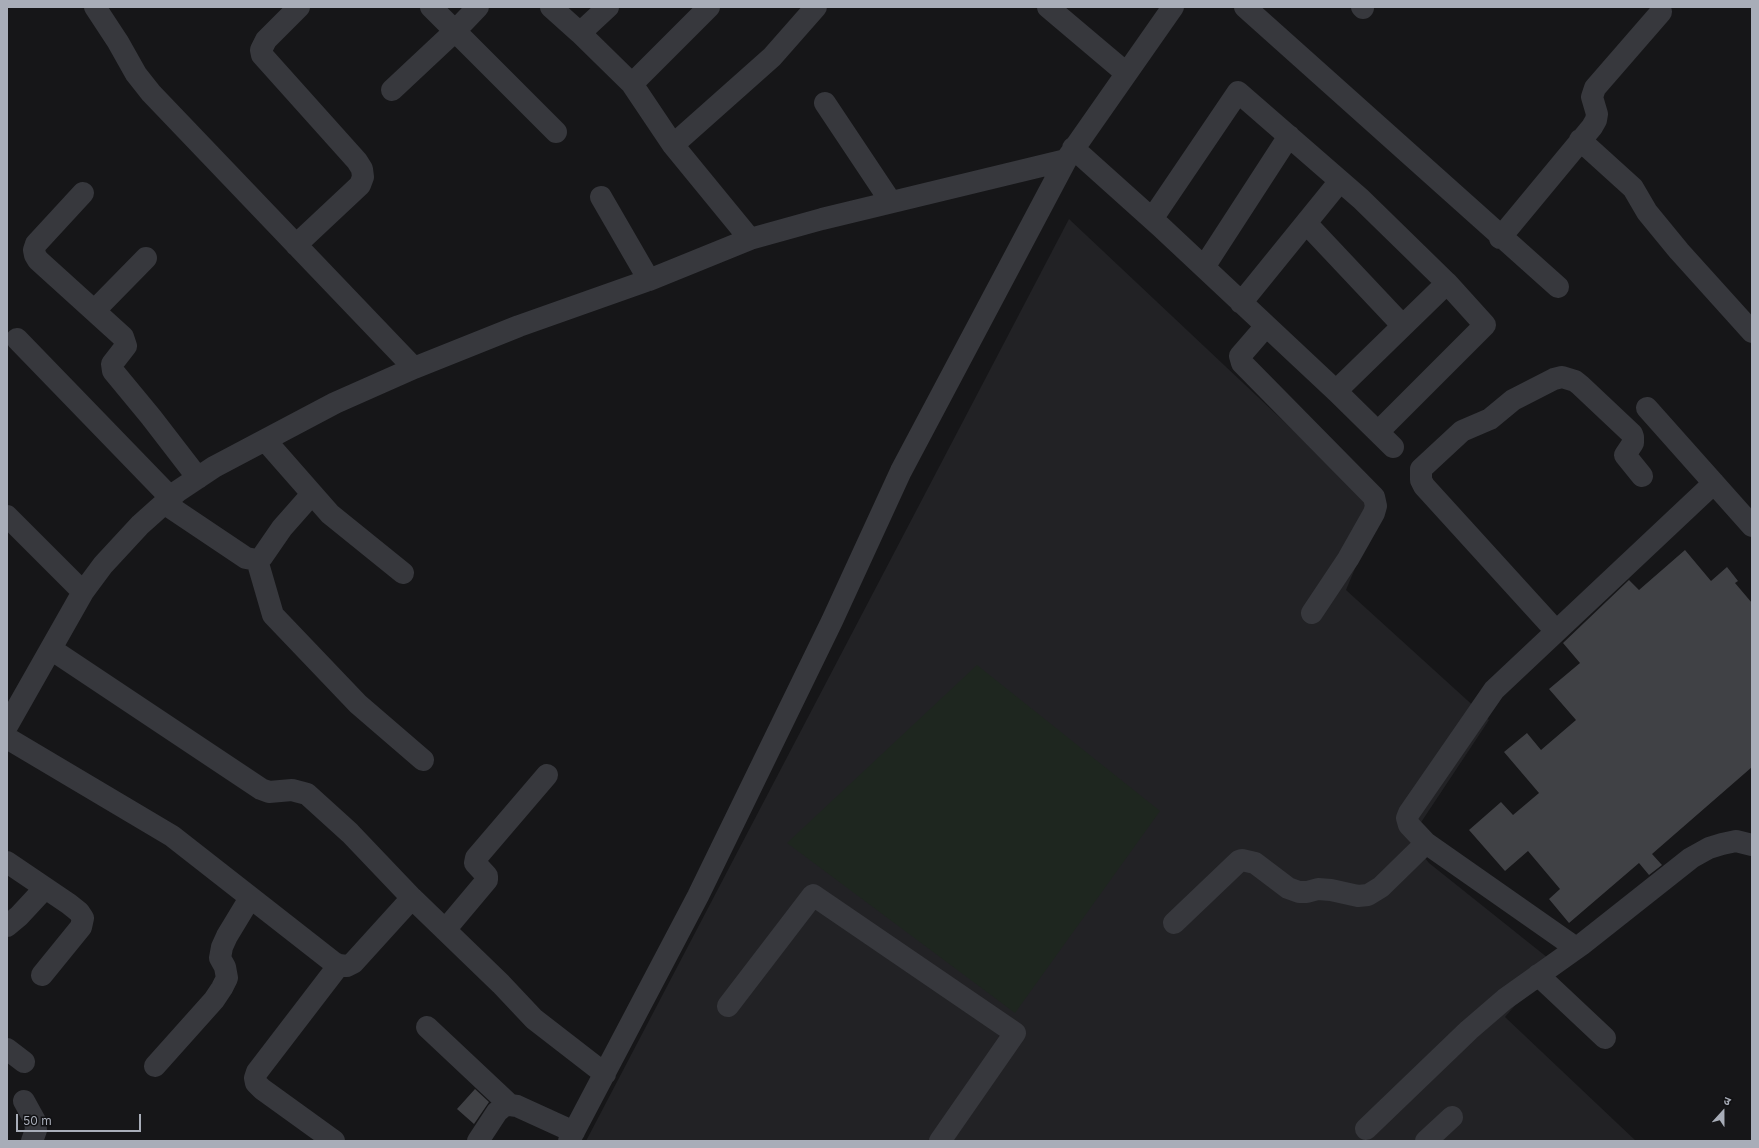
<!DOCTYPE html>
<html>
<head>
<meta charset="utf-8">
<style>
  body { margin:0 }
  #map { position:relative; width:1759px; height:1148px; overflow:hidden; background:#161618; font-family:Inter,"Noto Sans Devanagari",sans-serif }
  canvas { display:block }
  .frame { position:absolute; inset:0; border:8px solid #a8adb8; pointer-events:none }
  .north { position:absolute; left:1703px; top:1092px; width:40px; height:40px; -webkit-text-stroke:3px #111113; paint-order:stroke; rotate:21deg; font-size:11px; font-weight:700; line-height:16px; text-align:center; color:#a8adb8 }
  .north::after { content:''; display:block; margin:auto; width:14px; height:18px; background:#a8adb8; clip-path:polygon(50% 0,100% 100%,50% 72%,0 100%) }
  .scale { position:absolute; left:16px; top:1114px; width:125px; height:18px; box-sizing:border-box; border:2px solid #a8adb8; border-top:0; padding-left:5px; font-size:12px; line-height:14px; white-space:nowrap; color:#a8adb8; -webkit-text-stroke:3px #111113; paint-order:stroke }
</style>
</head>
<body>
<div id="map">
<canvas width="1759" height="1148"></canvas>
<div class="frame"></div>
<div class="north">उ</div>
<div class="scale">50 m</div>
</div>
<script>
const context = document.querySelector('canvas').getContext('2d');
context.lineJoin = 'round';
function fill(path, color) {
  context.fillStyle = color;
  context.fill(path, 'evenodd');
}
function shape(rows) {
  const path = new Path2D();
  for (const r of rows) {
    path.moveTo(r[0], r[1]);
    for (let i = 2; i < r.length; i += 2) path.lineTo(r[i], r[i + 1]);
  }
  return path;
}
function strokePath(path, color, width, dash) {
  context.strokeStyle = color;
  context.lineWidth = width;
  context.lineCap = dash ? 'butt' : 'round';
  context.setLineDash(dash || []);
  context.stroke(path);
}
const built = shape([
  [1069,219,1379,511,1346,590,1489,720,1410,839,1429,863,1553,962,1505,1017,1636,1141,586,1141]
]);
const green = shape([
  [977,665,1160,811,1015,1013,787,843]
]);
const building = shape([
  [1685,550,1711,581,1727,567,1738,581,1735,583,1752,603,1752,767,1652,854,1662,865,1649,875,1639,863,1569,923,1549,899,1560,889,1528,851,1505,871,1469,830,1501,802,1513,815,1539,793,1504,752,1527,733,1541,750,1576,720,1549,689,1580,663,1563,643,1629,580,1639,590],
  [475,1089,489,1102,474,1124,457,1109]
]);
const minor = shape([
  [95,7,118,42,136,74,151,93,414,368],
  [431,7,556,132],
  [551,7,580,33,632,84,673,145,750,239],
  [1048,7,1126,73],
  [1245,7,1558,287],
  [1362,7,1363,8],
  [580,33,608,7],
  [632,84,709,7],
  [392,90,455,31,478,7],
  [825,103,891,202],
  [1580,140,1633,188,1647,212,1679,251,1752,332],
  [673,145,772,57,816,7],
  [1073,148,1161,227,1336,391,1393,447],
  [83,193,36,244,34,250,35,255,38,260,123,337,126,346,112,364,113,371,151,417,198,478],
  [601,197,649,280],
  [1152,219,1238,92,1361,199,1447,283,1336,391],
  [1306,223,1403,326],
  [1500,238,1592,127,1596,120,1597,114,1592,97,1595,88,1661,12],
  [296,245,360,185,363,177,362,169,357,161,262,55,261,50,266,40,299,7],
  [1204,267,1289,136],
  [1241,303,1340,181],
  [95,310,146,258],
  [1266,326,1240,356,1242,363,1370,493,1374,497,1376,506,1374,513,1348,559,1312,613],
  [17,339,171,498],
  [1647,408,1752,526],
  [1378,432,1485,325,1447,283],
  [265,440,330,514,403,573],
  [164,503,246,558,257,560,262,557,282,528,312,494],
  [7,516,83,592],
  [257,560,273,615,358,704,423,760],
  [1556,631,1424,486,1421,480,1421,469,1462,431,1490,419,1513,400,1554,379,1562,377,1575,381,1580,385,1632,434,1633,437,1633,443,1625,455,1642,476],
  [51,649,261,789,269,792,292,790,307,794,350,833,412,898,501,984,534,1019,605,1074],
  [7,726,83,592,103,565,140,525,178,491,214,467,335,403,414,368,519,326,649,280,750,239,822,219,1066,160],
  [7,738,172,836,333,962,339,965,347,966,353,963,412,898],
  [7,862,69,904,79,912,83,918,81,927,42,975],
  [1174,923,1239,861,1242,860,1255,863,1288,888,1299,892,1307,892,1318,889,1331,890,1358,896,1368,895,1381,887,1426,843],
  [7,926,19,916,45,888],
  [445,930,487,880,487,876,475,863,476,858,547,775],
  [1576,948,1426,843,1409,825,1407,818,1409,813,1494,690,1714,483],
  [1538,975,1605,1038],
  [728,1006,813,895,1015,1033,940,1141],
  [427,1027,510,1105],
  [7,1049,24,1062],
  [155,1066,214,1000,222,988,227,978,225,967,220,958,222,947,227,936,250,898],
  [24,1101,35,1121,36,1130,32,1141],
  [1366,1129,1469,1030,1505,999,1581,945,1691,858,1709,848,1722,844,1736,841,1752,845],
  [334,1141,262,1089,256,1083,255,1078,257,1072,339,965],
  [478,1141,497,1112,504,1106,510,1105,517,1106,574,1132],
  [569,1141,698,896,832,621,901,471,1066,160,1173,7],
  [1426,1141,1452,1117]
]);
fill(built, '#222225');
fill(green, '#1e261f');
fill(building, '#404145');
strokePath(minor, '#37383d', 22);
</script>
</body>
</html>
